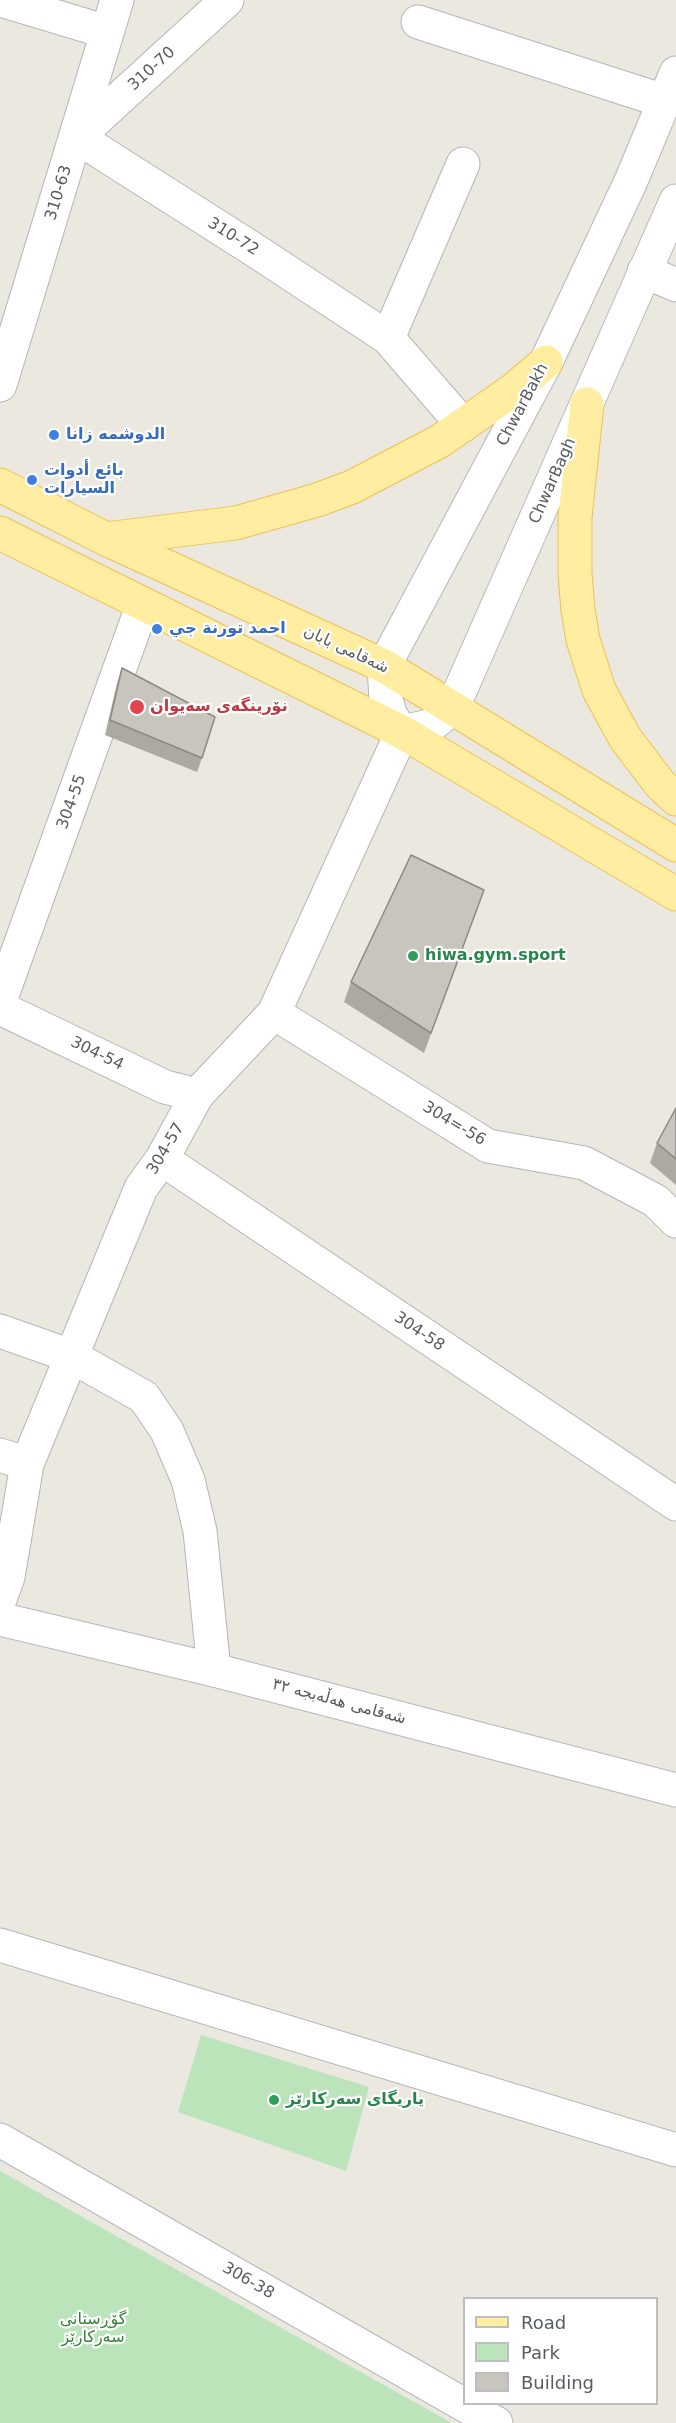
<!DOCTYPE html>
<html>
<head>
<meta charset="utf-8">
<style>
  body { margin:0 }
  #map { position:relative; width:676px; height:2423px; overflow:hidden; background:#ebe8df; font-family:"DejaVu Sans",sans-serif }
  canvas { display:block }
  .legend { position:absolute; left:463px; top:2297px; width:195px; height:108px; box-sizing:border-box; background:#fff; border:2px solid #bcbebf; margin:0; padding:8px 10px; list-style:none; font-size:18px; color:#585c60 }
  .legend li { display:flex; align-items:center; gap:12px; height:30px }
  .legend b { width:30px; border:2px solid #bcbebf }
</style>
</head>
<body>
<div id="map">
<canvas width="676" height="2423"></canvas>
<ul class="legend">
<li><b style="height:8px;background:#ffeda1"></b>Road</li>
<li><b style="height:16px;background:#bce4bb"></b>Park</li>
<li><b style="height:16px;background:#c8c5be"></b>Building</li>
</ul>
</div>
<script>
const context = document.querySelector('canvas').getContext('2d');
context.lineJoin = 'round';
function fill(path, color) {
  context.fillStyle = color;
  context.fill(path, 'evenodd');
}
function shape(rows) {
  const path = new Path2D();
  for (const r of rows) {
    path.moveTo(r[0], r[1]);
    for (let i = 2; i < r.length; i += 2) path.lineTo(r[i], r[i + 1]);
  }
  return path;
}
function strokePath(path, color, width, dash) {
  context.strokeStyle = color;
  context.lineWidth = width;
  context.lineCap = dash ? 'butt' : 'round';
  context.setLineDash(dash || []);
  context.stroke(path);
}
function write(font, color, halo, rows, align = 'center') {
  context.font = font + ' "DejaVu Sans","Noto Naskh Arabic",sans-serif';
  context.lineWidth = 4.5;
  context.setLineDash([]);
  context.textBaseline = 'middle';
  context.strokeStyle = halo;
  context.fillStyle = color;
  for (const [text, x, y, turn = 0] of rows) {
    context.save();
    context.translate(x, y);
    context.rotate((+turn || 0) * Math.PI / 180);
    context.textAlign = isNaN(turn) ? turn : align;
    if (halo) context.strokeText(text, 0, 0);
    context.fillText(text, 0, 0);
    context.restore();
  }
}
const green = shape([
  [201,2035,369,2087,346,2171,178,2112],
  [0,2171,452,2423,0,2423]
]);
const street = shape([
  [1,0,107,32],
  [227,0,77,137,259,253,388,338,463,425],
  [418,22,664,101],
  [644,271,676,285],
  [388,338,463,164],
  [0,385,117,0],
  [0,1001,143,604],
  [0,1008,165,1087,197,1095],
  [274,1013,488,1146,584,1163,656,1201,676,1221],
  [162,1159,676,1504],
  [0,1331,71,1356,144,1397,167,1431,188,1480,200,1531,214,1670],
  [0,1455,27,1464],
  [0,1599,8,1577,27,1464,141,1188,162,1159,197,1095,274,1013,402,732],
  [0,1945,676,2150],
  [0,2140,496,2423]
]);
const secondary = shape([
  [676,73,631,181,546,362,384,666,386,700,391,716,402,732,430,726,452,709,676,201],
  [0,1619,214,1670,676,1790]
]);
const primary = shape([
  [587,404,575,517,575,574,578,610,583,640,599,690,625,738,660,784,676,799],
  [0,485,106,539,384,666,676,845],
  [0,533,402,732,676,894],
  [106,539,236,523,317,500,352,487,440,441,513,390,546,362]
]);
const wall = shape([
  [122,668,202,758,197,772,105,735,117,683],
  [484,890,424,1053,344,1002,351,982],
  [676,1108,676,1185,650,1163,657,1143]
]);
const building = shape([
  [122,668,215,717,202,758,110,720,122,668],
  [411,855,484,890,431,1033,351,982,411,855],
  [676,1108,676,1159,657,1143,676,1108]
]);
const markers = [
  [54,435,6,"#3f7fe0"],
  [32,480,6,"#3f7fe0"],
  [157,629,6,"#3f7fe0"],
  [137,707,8,"#e0444e"],
  [413,956,6,"#2e9e5b"],
  [274,2100,6,"#2e9e5b"]
];
const streetNames = [
  ["310-70",152,69,-42],
  ["310-63",59,193,-73],
  ["310-72",233,237,32],
  ["ChwarBakh",523,405,-62],
  ["ChwarBagh",553,481,-66],
  ["شەقامی بابان",346,650,25],
  ["304-55",72,802,-70],
  ["304-54",97,1054,26],
  ["304=-56",454,1124,31],
  ["304-57",166,1149,-59],
  ["304-58",419,1332,34],
  ["شەقامی هەڵەبجە ٣٢",339,1702,15],
  ["306-38",248,2281,30]
];
const shopNames = [
  ["الدوشمە زانا",66,435],
  ["بائع أدوات",44,471],
  ["السيارات",44,489],
  ["احمد تورنة جي",169,629]
];
const healthNames = [
  ["نۆرینگەی سەیوان",150,707]
];
const leisureNames = [
  ["hiwa.gym.sport",425,956],
  ["یاریگای سەرکارێز",286,2100]
];
const parkNames = [
  ["گۆڕستانی",93,2320],
  ["سەرکارێز",93,2338]
];
fill(green, '#bce4bb');
strokePath(street, '#b2b6ba', 35);
strokePath(secondary, '#b3b7bc', 35);
strokePath(primary, '#f0bf53', 35);
strokePath(street, '#fff', 33);
strokePath(secondary, '#fff', 33);
strokePath(primary, '#ffeda1', 33);
fill(wall, '#aca9a3');
fill(building, '#c8c5be');
strokePath(building, '#8c8a85', 1.5);
for (const [x, y, r, color] of markers) {
  const dot = new Path2D();
  dot.arc(x, y, r, 0, 2 * Math.PI);
  context.fillStyle = color;
  context.fill(dot);
  strokePath(dot, '#fff', 2);
}
write('16px', '#585c60', '#fff', streetNames);
write('bold 16px', '#366cbe', '#fff', shopNames, 'left');
write('bold 16px', '#be3a42', '#fff', healthNames, 'left');
write('bold 16px', '#27864d', '#fff', leisureNames, 'left');
write('16px', '#348336', '#fff', parkNames);
</script>
</body>
</html>
